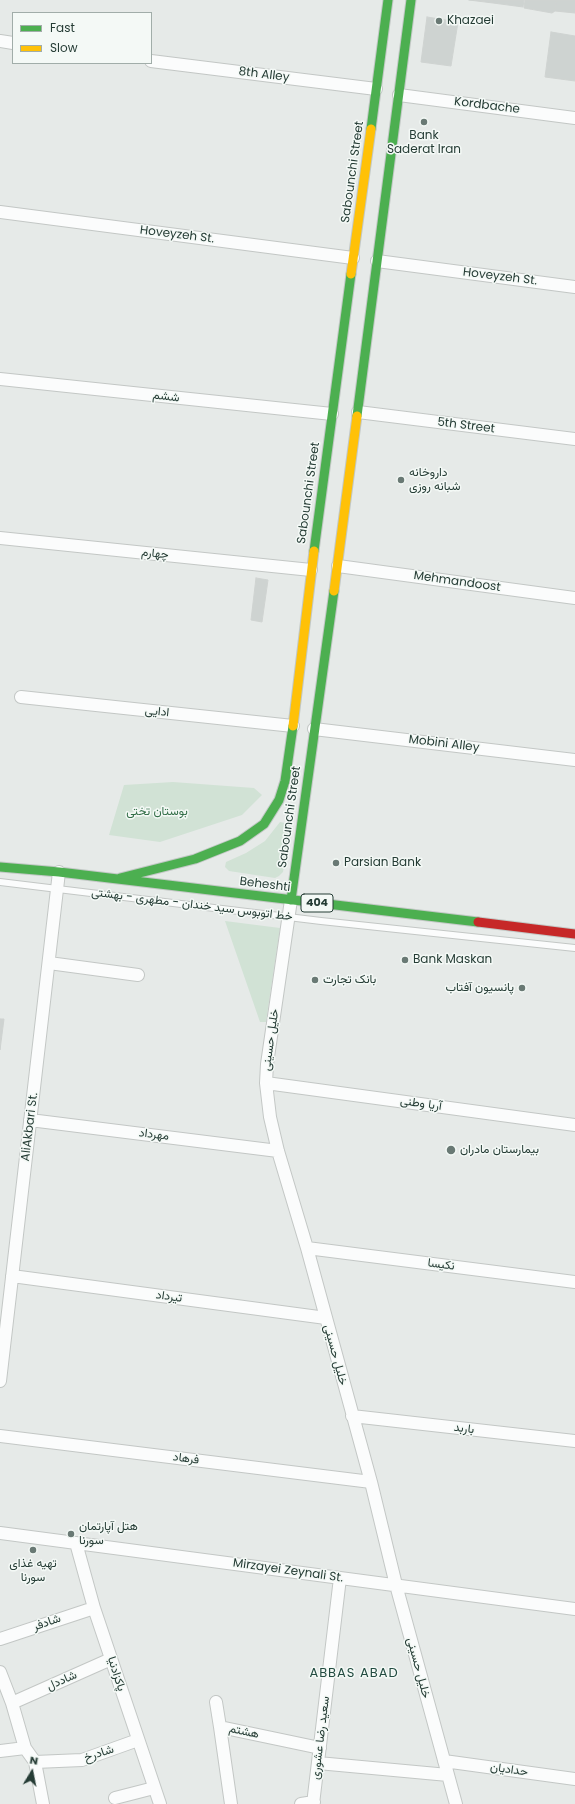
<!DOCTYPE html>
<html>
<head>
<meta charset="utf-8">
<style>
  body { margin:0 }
  #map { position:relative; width:575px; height:1804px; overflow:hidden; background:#e6eae8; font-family:Poppins,sans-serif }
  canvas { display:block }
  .legend { position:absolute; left:12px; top:12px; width:140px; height:52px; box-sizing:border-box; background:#f4f9f6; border:1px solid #a1ada9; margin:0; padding:5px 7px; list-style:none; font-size:12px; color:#253c35 }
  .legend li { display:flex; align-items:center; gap:8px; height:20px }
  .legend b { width:20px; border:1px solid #a1ada9 }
  .north { position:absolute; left:12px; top:1752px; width:40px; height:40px; -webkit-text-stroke:3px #f4f9f6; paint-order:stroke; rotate:10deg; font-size:11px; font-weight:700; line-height:16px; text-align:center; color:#253c35 }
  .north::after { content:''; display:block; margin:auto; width:14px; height:18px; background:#253c35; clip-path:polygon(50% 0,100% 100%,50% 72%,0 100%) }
</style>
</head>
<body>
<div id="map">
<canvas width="575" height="1804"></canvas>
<ul class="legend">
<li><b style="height:5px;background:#4caf50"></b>Fast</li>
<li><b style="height:5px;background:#ffc107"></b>Slow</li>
</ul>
<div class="north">N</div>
</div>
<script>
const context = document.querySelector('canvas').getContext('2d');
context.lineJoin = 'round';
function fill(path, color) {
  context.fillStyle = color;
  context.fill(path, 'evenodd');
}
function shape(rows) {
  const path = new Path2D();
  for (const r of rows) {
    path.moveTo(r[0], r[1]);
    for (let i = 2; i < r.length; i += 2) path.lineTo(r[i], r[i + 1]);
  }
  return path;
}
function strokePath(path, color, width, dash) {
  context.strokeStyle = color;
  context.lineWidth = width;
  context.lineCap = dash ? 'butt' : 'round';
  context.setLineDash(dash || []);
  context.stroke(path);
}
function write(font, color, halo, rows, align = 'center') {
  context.font = font + ' Poppins,Vazirmatn,sans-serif';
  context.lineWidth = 3;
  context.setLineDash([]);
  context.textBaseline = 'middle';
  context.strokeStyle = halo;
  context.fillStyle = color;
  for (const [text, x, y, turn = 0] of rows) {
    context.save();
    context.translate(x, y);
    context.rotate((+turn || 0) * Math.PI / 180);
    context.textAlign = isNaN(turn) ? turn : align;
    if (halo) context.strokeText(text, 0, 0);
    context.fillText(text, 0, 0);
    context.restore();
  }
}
const green = shape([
  [173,782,254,788,262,795,242,815,160,842,109,835,124,785],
  [280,822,290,824,283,872,279,876,275,878,229,871,225,867,226,862,246,853,265,841],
  [225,921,280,928,266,1022,260,1022]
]);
const building = shape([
  [469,0,494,0,493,3,469,0],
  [494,0,524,0,523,7,493,3,494,0],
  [525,0,556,0,555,11,552,13,524,8,525,0],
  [556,0,575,0,575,13,555,11,556,0],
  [427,17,458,22,451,66,421,62,427,17],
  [551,32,575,36,575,81,545,77,551,32],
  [256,578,268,580,262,622,251,620,256,578],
  [0,1019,4,1019,0,1050,0,1019]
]);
const lane = shape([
  [0,882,321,921,575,948]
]);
const street = shape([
  [0,41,13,43],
  [151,61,376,89],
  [399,95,575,118],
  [0,212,353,258],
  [377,261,575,287],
  [0,379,332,414],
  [358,412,575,439],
  [0,538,311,570],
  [338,566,575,598],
  [21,697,293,726],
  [314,729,575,760],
  [291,900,267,1064,266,1083,270,1117,278,1151,307,1248,371,1482,396,1585,456,1804],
  [49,963,138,975],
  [266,1083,575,1125],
  [30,1120,278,1151],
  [307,1248,575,1282],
  [12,1276,326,1318],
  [0,1381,59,872],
  [352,1416,575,1441],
  [0,1436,371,1482],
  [0,1533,575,1609],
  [76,1543,94,1608,160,1804],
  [0,1639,94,1608],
  [0,1672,12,1703,25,1748,35,1762,43,1804],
  [216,1702,220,1727],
  [12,1703,111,1659],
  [0,1751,25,1748],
  [444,1761,575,1779],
  [35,1762,82,1760,138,1740],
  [318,1763,448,1775],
  [115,1798,154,1788],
  [231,1804,220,1727,320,1748],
  [301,1804,314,1802],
  [313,1804,340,1578]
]);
const fast = shape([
  [371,129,388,0],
  [357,416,411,0],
  [314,551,351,274],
  [0,867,59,872,478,922],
  [120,878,195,859,240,841,264,824,279,800,285,781,293,726],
  [291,900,334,591]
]);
const slow = shape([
  [351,274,371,129],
  [334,591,357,416],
  [293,726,314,551]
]);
const jam = shape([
  [478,922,575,934]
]);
const markers = [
  [439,21,4,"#697974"],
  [424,122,4,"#697974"],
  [401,480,4,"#697974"],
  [336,863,4,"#697974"],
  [405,960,4,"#697974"],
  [315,980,4,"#697974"],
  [522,988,4,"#697974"],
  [451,1150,5,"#697974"],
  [71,1534,4,"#697974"],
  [33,1550,4,"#697974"]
];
const shields = [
  [317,903,32]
];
const shieldNames = [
  ["404",317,903]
];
const poiNames = [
  ["Khazaei",447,21],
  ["Bank",424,136,"center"],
  ["Saderat Iran",424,150,"center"],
  ["داروخانه",409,473],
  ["شبانه روزی",409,487],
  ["Parsian Bank",344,863],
  ["Bank Maskan",413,960],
  ["بانک تجارت",323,980],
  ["پانسیون آفتاب",514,988,"right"],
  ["بیمارستان مادران",460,1150],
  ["هتل آپارتمان",79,1527],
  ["سورنا",79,1541],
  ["تهیه غذای",33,1564,"center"],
  ["سورنا",33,1578,"center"]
];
const streetNames = [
  ["8th Alley",264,75,7],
  ["Kordbache",487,106,7],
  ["Sabounchi Street",353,172,-82],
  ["Hoveyzeh St.",177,235,7],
  ["Hoveyzeh St.",500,277,7],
  ["ششم",166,397,6],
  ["5th Street",466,426,7],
  ["Sabounchi Street",309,493,-82],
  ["چهارم",155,554,6],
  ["Mehmandoost",457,582,8],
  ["ادایی",157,712,6],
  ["Mobini Alley",444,744,7],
  ["Sabounchi Street",290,817,-82],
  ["Beheshti",265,885,7],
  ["خط اتوبوس سید خندان - مطهری - بهشتی",192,905,7],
  ["خلیل حسینی",271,1040,-82],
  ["آریا وطنی",421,1104,8],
  ["AliAkbari St.",30,1127,-83],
  ["مهرداد",154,1135,7],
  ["نکیسا",441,1265,7],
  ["تیرداد",169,1297,8],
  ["خلیل حسینی",335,1355,75],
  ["باربد",464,1429,7],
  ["فرهاد",186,1459,7],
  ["Mirzayei Zeynali St.",288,1571,8],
  ["شادفر",47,1623,-19],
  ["خلیل حسینی",418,1668,75],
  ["پاکزادنیا",116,1674,72],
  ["شاددل",62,1681,-24],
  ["هشتم",244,1732,12],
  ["سعید رضا عشوری",321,1738,-83],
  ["شادرخ",99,1754,-18],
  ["حدادیان",509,1770,8]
];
const parkNames = [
  ["بوستان تختی",157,812]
];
const neighbourhoodNames = [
  ["ABBAS ABAD",354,1674]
];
fill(green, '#d1e2d5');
fill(building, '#ced3d1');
strokePath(building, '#cfd3d1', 1);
strokePath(lane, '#c3c7c5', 8);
strokePath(street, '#c3c7c5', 14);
strokePath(fast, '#c2c8c5', 11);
strokePath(slow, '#c2c8c5', 11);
strokePath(jam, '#c2c8c5', 11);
strokePath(lane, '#fbfcfc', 6);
strokePath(street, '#fbfcfc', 12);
strokePath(fast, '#4caf50', 9);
strokePath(slow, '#ffc107', 9);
strokePath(jam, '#c62828', 9);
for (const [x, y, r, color] of markers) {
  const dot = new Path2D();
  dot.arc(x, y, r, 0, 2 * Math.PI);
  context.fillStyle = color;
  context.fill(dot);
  strokePath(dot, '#f4f9f6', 1.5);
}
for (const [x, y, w] of shields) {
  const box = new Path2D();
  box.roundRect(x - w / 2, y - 9, w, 18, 3);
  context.fillStyle = '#f4f9f6';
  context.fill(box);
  strokePath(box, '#253c35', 1);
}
write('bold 11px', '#253c35', null, shieldNames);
write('12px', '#253c35', '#f4f9f6', poiNames, 'left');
write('12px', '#253c35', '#f4f9f6', streetNames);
write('12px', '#336f48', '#f4f9f6', parkNames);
context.letterSpacing = '1px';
write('13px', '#234c41', '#f4f9f6', neighbourhoodNames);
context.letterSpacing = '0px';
</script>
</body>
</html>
